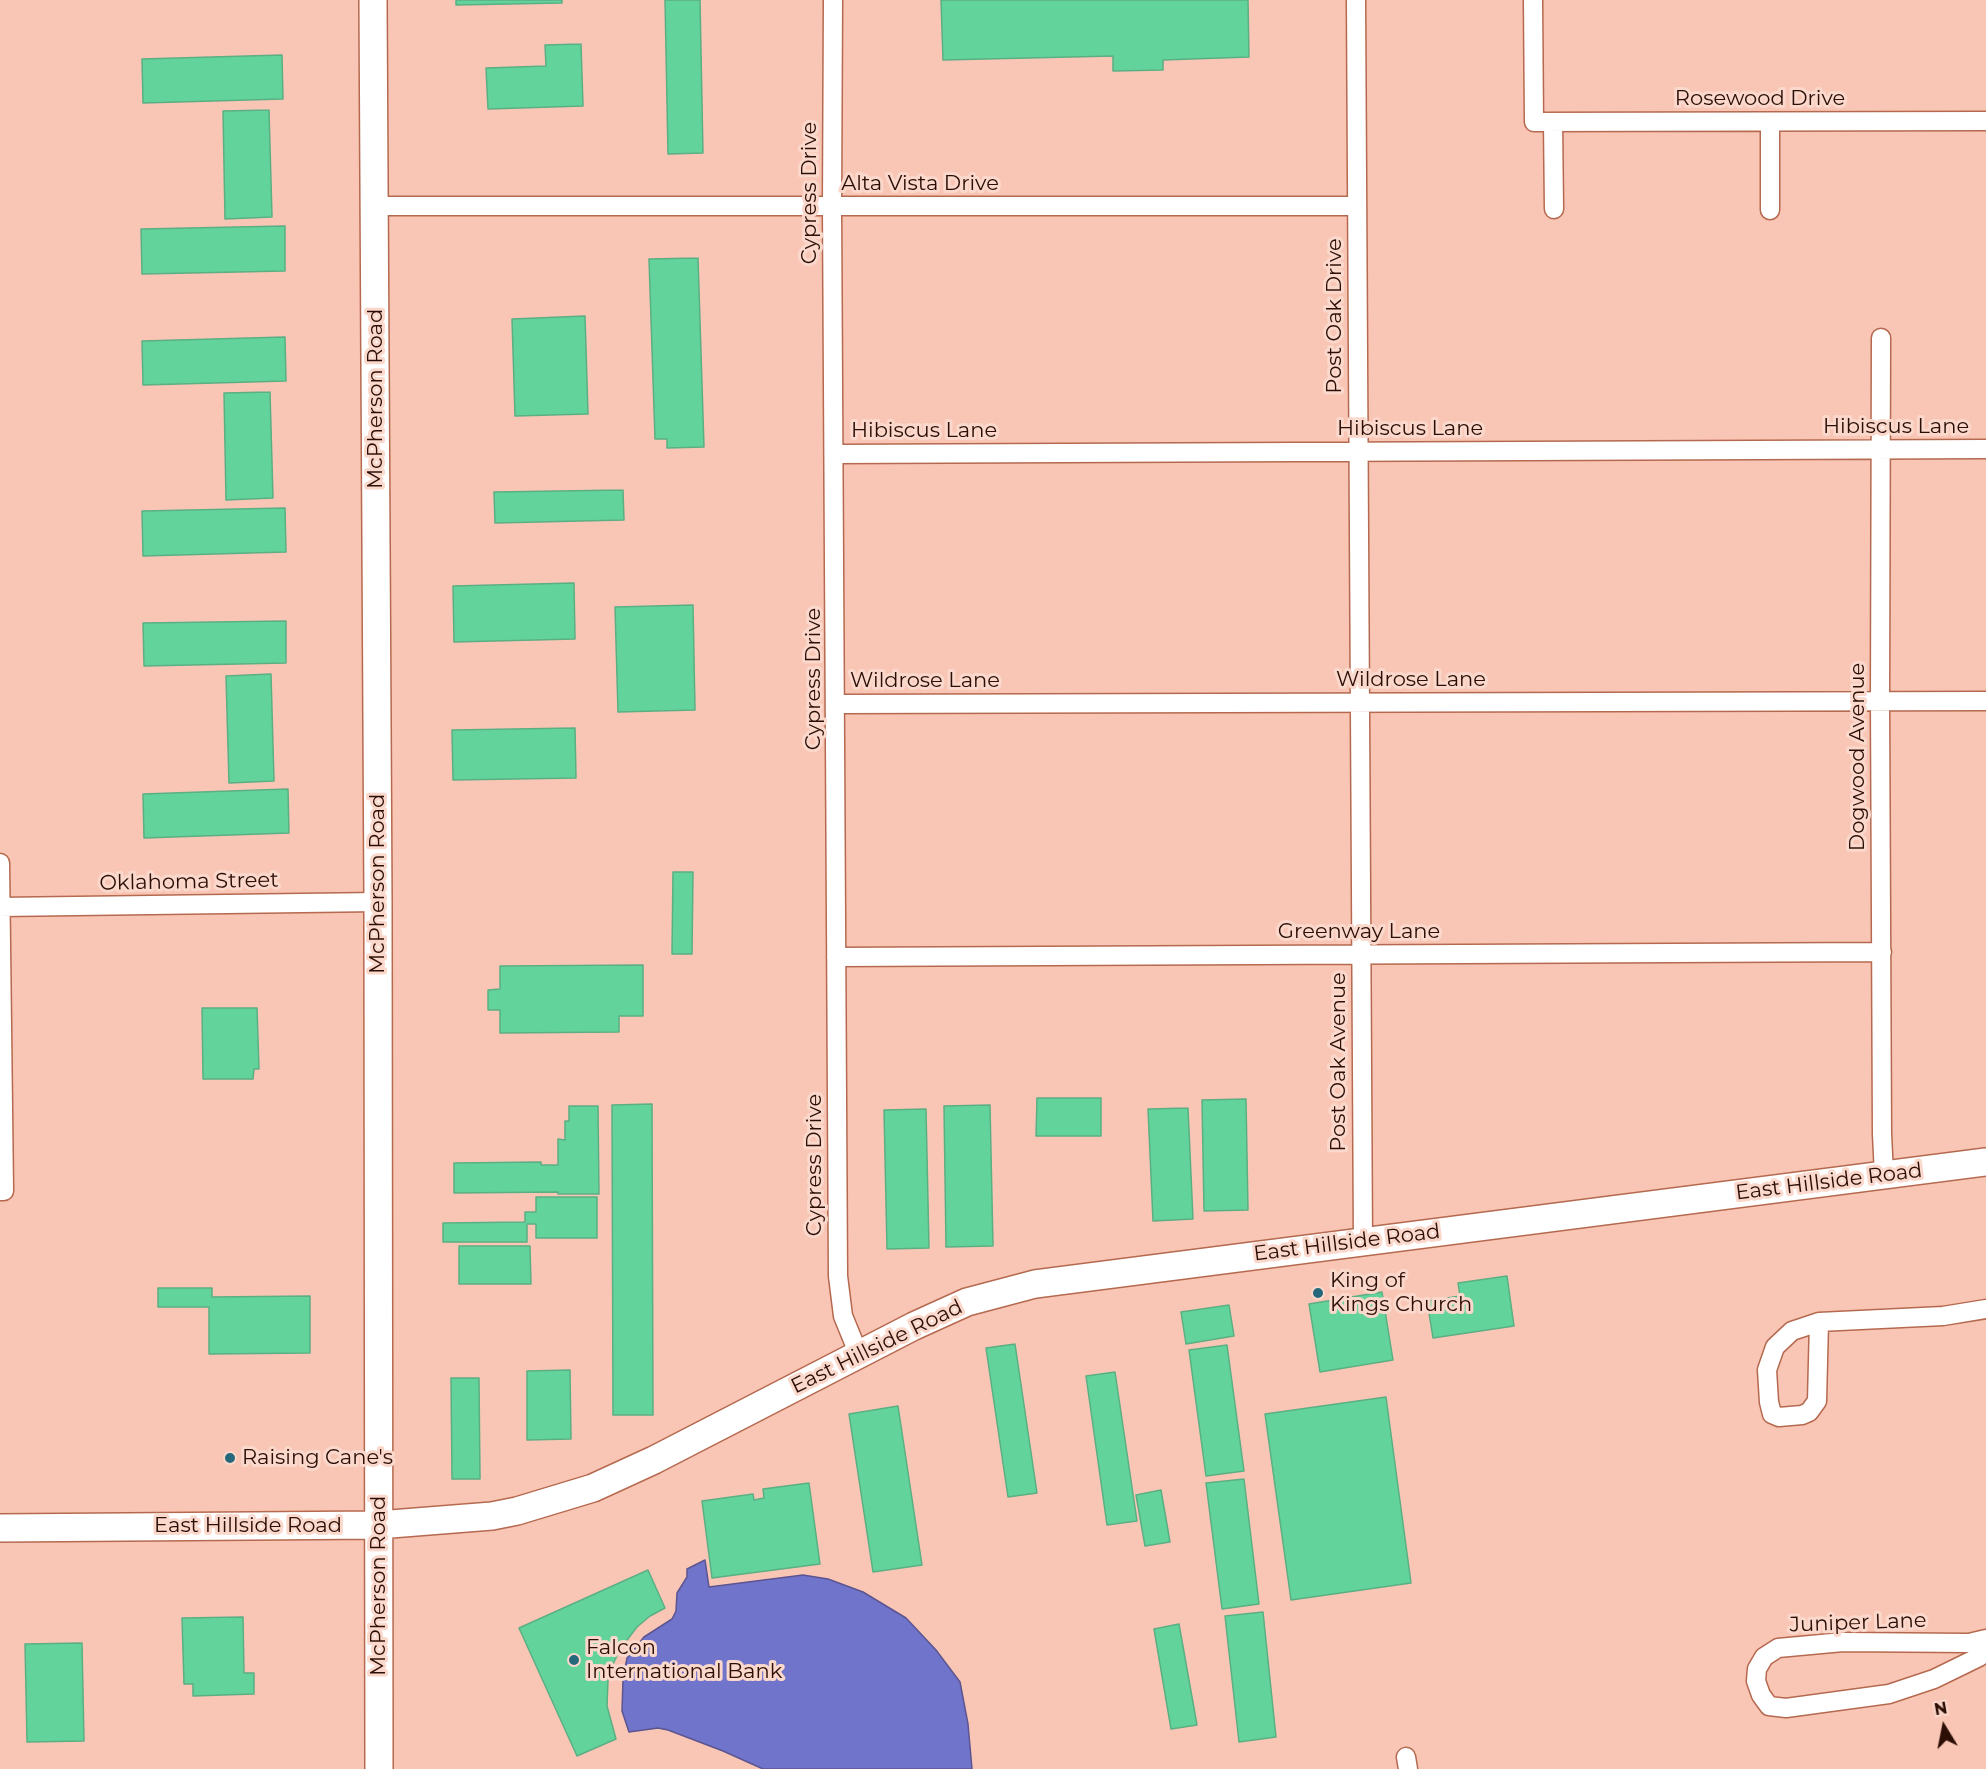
<!DOCTYPE html>
<html>
<head>
<meta charset="utf-8">
<style>
  body { margin:0 }
  #map { position:relative; width:1986px; height:1769px; overflow:hidden; background:#f9c6b5; font-family:Montserrat,sans-serif }
  canvas { display:block }
  .north { position:absolute; left:1914px; top:1697px; width:60px; height:60px; -webkit-text-stroke:4px #fbd8cc; paint-order:stroke; rotate:350deg; font-size:16px; font-weight:700; line-height:24px; text-align:center; color:#2c0e05 }
  .north::after { content:''; display:block; margin:auto; width:21px; height:27px; background:#2c0e05; clip-path:polygon(50% 0,100% 100%,50% 72%,0 100%) }
</style>
</head>
<body>
<div id="map">
<canvas width="1986" height="1769"></canvas>
<div class="north">N</div>
</div>
<script>
const context = document.querySelector('canvas').getContext('2d');
context.lineJoin = 'round';
function fill(path, color) {
  context.fillStyle = color;
  context.fill(path, 'evenodd');
}
function shape(rows) {
  const path = new Path2D();
  for (const r of rows) {
    path.moveTo(r[0], r[1]);
    for (let i = 2; i < r.length; i += 2) path.lineTo(r[i], r[i + 1]);
  }
  return path;
}
function strokePath(path, color, width, dash) {
  context.strokeStyle = color;
  context.lineWidth = width;
  context.lineCap = dash ? 'butt' : 'round';
  context.setLineDash(dash || []);
  context.stroke(path);
}
function write(font, color, halo, rows, align = 'center') {
  context.font = font + ' Montserrat,sans-serif';
  context.lineWidth = 6;
  context.setLineDash([]);
  context.textBaseline = 'middle';
  context.strokeStyle = halo;
  context.fillStyle = color;
  for (const [text, x, y, turn = 0] of rows) {
    context.save();
    context.translate(x, y);
    context.rotate((+turn || 0) * Math.PI / 180);
    context.textAlign = isNaN(turn) ? turn : align;
    if (halo) context.strokeText(text, 0, 0);
    context.fillText(text, 0, 0);
    context.restore();
  }
}
const water = shape([
  [705,1560,709,1587,803,1575,828,1579,863,1592,906,1618,936,1650,960,1682,968,1724,972,1769,763,1769,723,1751,668,1730,658,1728,629,1732,622,1711,623,1679,627,1658,644,1637,672,1619,676,1611,677,1593,687,1577,687,1569,705,1560]
]);
const building = shape([
  [456,0,562,0,562,3,456,5,456,0],
  [665,0,700,0,703,153,668,154,665,0],
  [941,0,1248,0,1249,57,1163,60,1163,70,1113,71,1113,56,943,60,941,0],
  [581,44,583,106,488,109,486,68,546,66,545,45,581,44],
  [282,55,283,99,143,103,142,59,282,55],
  [269,110,272,217,225,219,223,111,269,110],
  [285,226,285,271,142,274,141,229,285,226],
  [698,258,704,447,667,448,667,439,655,439,649,259,698,258],
  [585,316,588,414,515,416,512,319,585,316],
  [285,337,286,381,143,385,142,341,285,337],
  [270,392,273,498,226,500,224,393,270,392],
  [623,490,624,520,495,523,494,492,623,490],
  [285,508,286,552,143,556,142,511,285,508],
  [574,583,575,639,454,642,453,586,574,583],
  [693,605,695,710,618,712,615,607,693,605],
  [286,621,286,663,144,666,143,623,286,621],
  [271,674,274,781,229,783,226,676,271,674],
  [575,728,576,778,453,780,452,730,575,728],
  [288,789,289,833,144,838,143,794,288,789],
  [673,872,693,872,692,954,672,954,673,872],
  [643,965,643,1016,619,1016,619,1032,500,1033,500,1010,488,1010,488,990,500,989,500,966,643,965],
  [202,1008,257,1008,259,1069,254,1069,253,1079,203,1079,202,1008],
  [1037,1098,1101,1098,1101,1136,1036,1136,1037,1098],
  [1246,1099,1248,1210,1204,1211,1202,1100,1246,1099],
  [652,1104,653,1415,613,1415,612,1105,652,1104],
  [990,1105,993,1246,946,1247,944,1106,990,1105],
  [569,1106,598,1106,599,1194,558,1194,558,1192,454,1193,454,1163,541,1162,541,1165,558,1165,558,1139,565,1140,565,1121,569,1121,569,1106],
  [1188,1108,1193,1219,1153,1221,1148,1109,1188,1108],
  [926,1109,929,1248,887,1249,884,1110,926,1109],
  [536,1197,597,1197,597,1238,536,1238,536,1224,527,1224,527,1242,443,1242,443,1223,525,1222,525,1212,536,1212,536,1197],
  [459,1246,530,1246,531,1284,459,1284,459,1246],
  [1507,1276,1514,1326,1433,1338,1427,1301,1460,1296,1458,1283,1507,1276],
  [158,1288,212,1288,212,1297,310,1296,310,1353,209,1354,209,1307,158,1307,158,1288],
  [1382,1292,1393,1360,1320,1372,1309,1304,1382,1292],
  [1229,1305,1234,1336,1186,1344,1181,1312,1229,1305],
  [1015,1344,1037,1493,1008,1497,986,1348,1015,1344],
  [1227,1345,1244,1471,1206,1476,1189,1350,1227,1345],
  [570,1370,571,1439,527,1440,527,1371,570,1370],
  [1115,1372,1137,1521,1107,1525,1086,1376,1115,1372],
  [451,1378,479,1378,480,1479,452,1479,451,1378],
  [1386,1397,1411,1583,1291,1600,1265,1414,1386,1397],
  [898,1406,922,1565,873,1572,849,1414,898,1406],
  [1244,1479,1259,1604,1222,1609,1206,1483,1244,1479],
  [809,1483,820,1564,712,1578,702,1501,753,1494,754,1500,764,1498,763,1489,809,1483],
  [1161,1490,1170,1542,1145,1546,1136,1495,1161,1490],
  [648,1570,665,1608,650,1616,637,1627,621,1648,613,1664,608,1680,607,1706,616,1739,577,1756,519,1628,648,1570],
  [1263,1612,1276,1737,1239,1742,1225,1616,1263,1612],
  [243,1617,244,1673,254,1673,254,1694,193,1696,193,1684,184,1684,182,1618,243,1617],
  [1179,1624,1197,1725,1171,1729,1154,1629,1179,1624],
  [82,1643,84,1741,27,1742,25,1644,82,1643]
]);
const street = shape([
  [833,0,832,206,838,1276,843,1316,859,1355],
  [1356,0,1363,1241],
  [1533,0,1534,122,1986,121],
  [1553,122,1554,209],
  [376,206,1357,206],
  [1770,210,1770,122],
  [1881,338,1880,701,1882,1134,1884,1175],
  [835,454,1986,449],
  [837,704,1986,701],
  [0,863,4,1191,0,1191],
  [0,907,378,902],
  [836,957,1882,952],
  [1819,1322,1817,1401,1809,1412,1802,1415,1779,1417,1772,1414,1769,1402,1767,1370,1775,1347,1792,1331,1819,1322,1943,1316,1986,1309],
  [1986,1639,1969,1643,1843,1642,1778,1648,1764,1657,1757,1669,1756,1681,1761,1695,1769,1706,1786,1708,1889,1694,1934,1679,1979,1657,1986,1652],
  [1406,1757,1408,1769]
]);
const secondary = shape([
  [373,0,378,902,379,1769],
  [0,1528,378,1525,492,1516,517,1511,593,1488,654,1460,914,1326,967,1302,1035,1284,1986,1162]
]);
const markers = [
  [1318,1293,6,"#26687b"],
  [230,1458,6,"#26687b"],
  [574,1660,6,"#26687b"]
];
const streetNames = [
  ["Rosewood Drive",1760,99],
  ["Alta Vista Drive",920,184],
  ["Cypress Drive",810,193,-90],
  ["Post Oak Drive",1335,316,-90],
  ["McPherson Road",376,399,-90],
  ["Hibiscus Lane",1896,427],
  ["Hibiscus Lane",1410,429],
  ["Hibiscus Lane",924,431],
  ["Cypress Drive",814,679,-90],
  ["Wildrose Lane",1411,680],
  ["Wildrose Lane",925,681],
  ["Dogwood Avenue",1858,757,-90],
  ["Oklahoma Street",189,882,-1],
  ["McPherson Road",378,884,-90],
  ["Greenway Lane",1359,932],
  ["Post Oak Avenue",1339,1062,-90],
  ["Cypress Drive",815,1165,-90],
  ["East Hillside Road",1829,1182,-7],
  ["East Hillside Road",1347,1243,-7],
  ["East Hillside Road",877,1347,-26],
  ["East Hillside Road",248,1526],
  ["McPherson Road",379,1586,-90],
  ["Juniper Lane",1858,1623,-2]
];
const poiNames = [
  ["King of",1330,1281],
  ["Kings Church",1330,1305],
  ["Raising Cane's",242,1458],
  ["Falcon",586,1648],
  ["International Bank",586,1672]
];
fill(water, '#7074cb');
strokePath(water, '#5c5590', 1.5);
fill(building, '#63d39c');
strokePath(building, '#5baf84', 1.5);
strokePath(street, '#b5694f', 21);
strokePath(secondary, '#b5694f', 30);
strokePath(street, '#fff', 18);
strokePath(secondary, '#fff', 27);
for (const [x, y, r, color] of markers) {
  const dot = new Path2D();
  dot.arc(x, y, r, 0, 2 * Math.PI);
  context.fillStyle = color;
  context.fill(dot);
  strokePath(dot, '#fbd8cc', 2);
}
write('21px', '#2c0e05', '#fbd8cc', streetNames);
write('21px', '#2c0e05', '#fbd8cc', poiNames, 'left');
</script>
</body>
</html>
